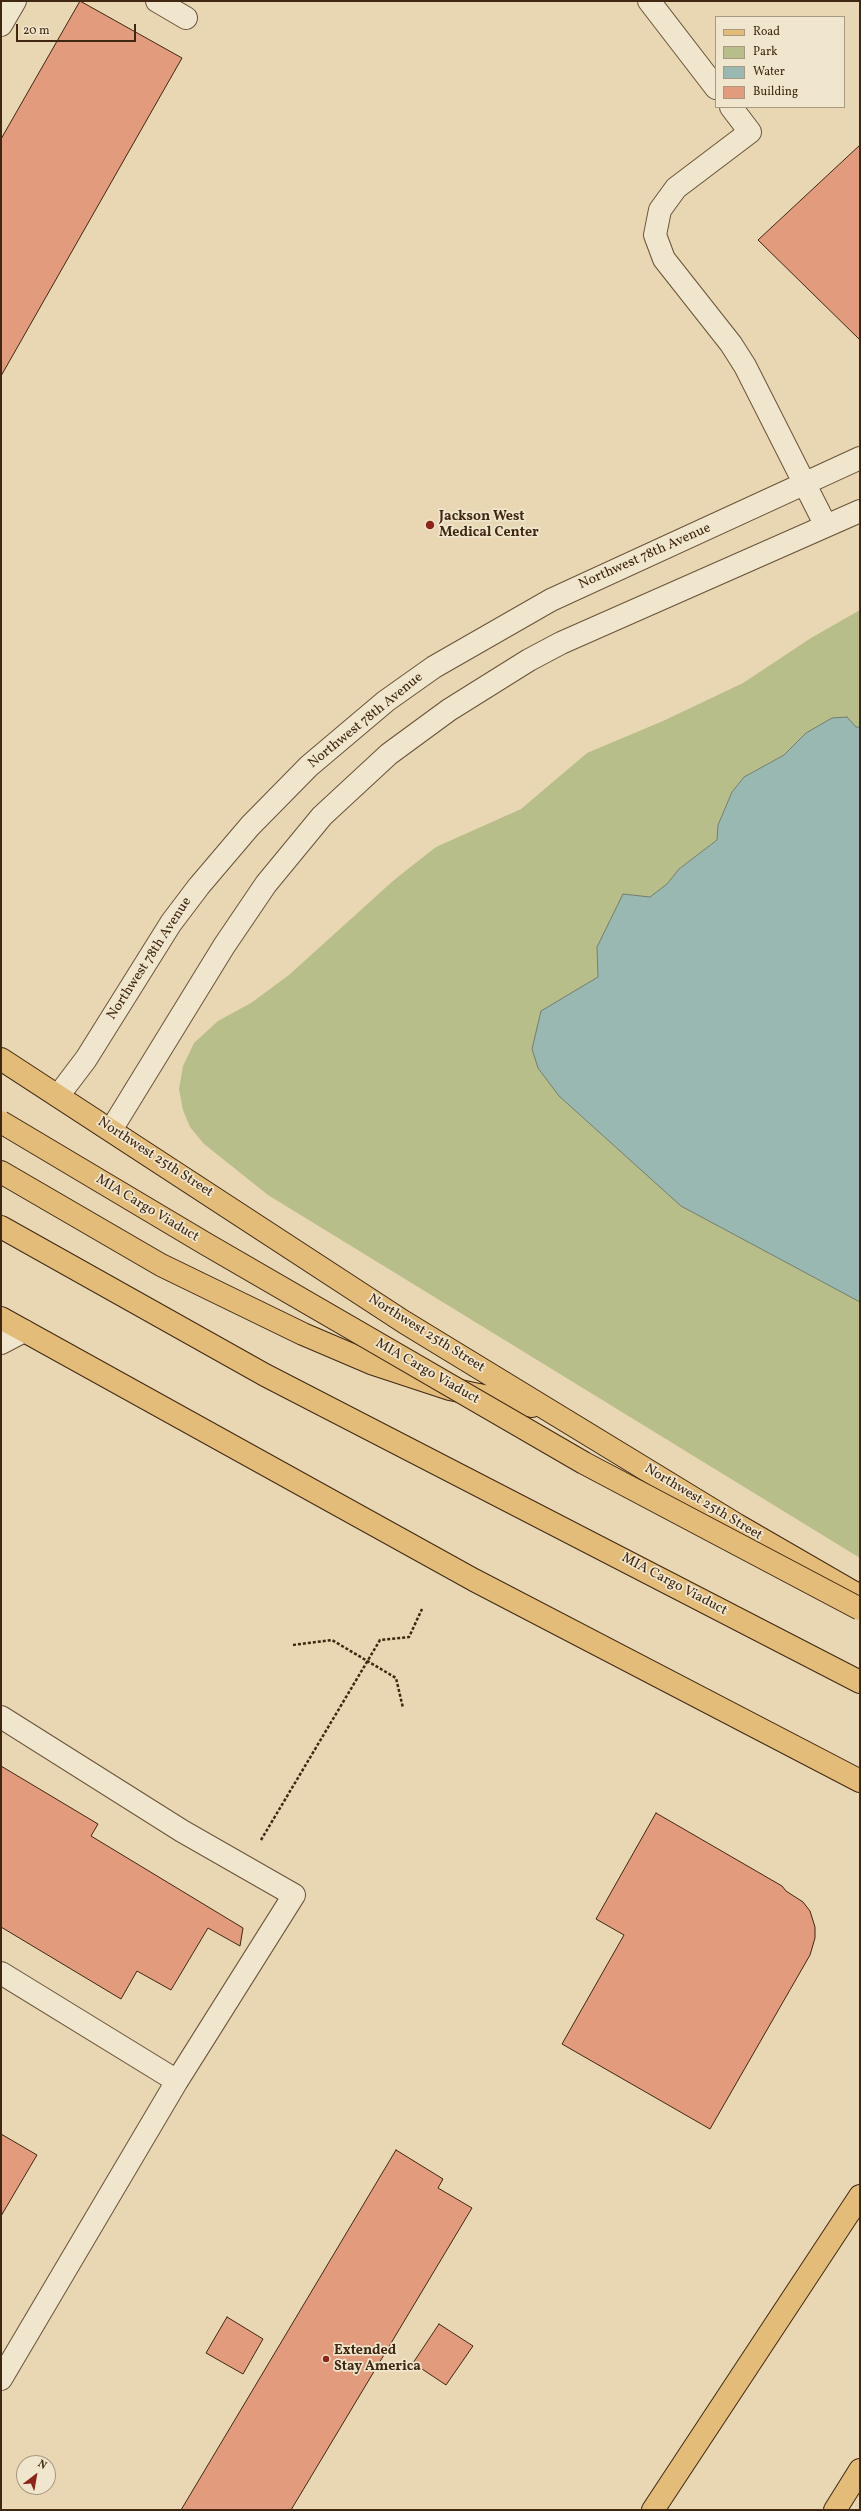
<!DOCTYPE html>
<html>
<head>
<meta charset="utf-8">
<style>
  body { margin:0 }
  #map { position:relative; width:861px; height:2511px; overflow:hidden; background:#e8d7b2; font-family:Vollkorn,serif }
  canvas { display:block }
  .frame { position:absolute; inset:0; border:2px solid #3f2712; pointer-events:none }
  .legend { position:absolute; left:715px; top:16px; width:130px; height:92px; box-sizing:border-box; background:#f0e5cd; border:1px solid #a99982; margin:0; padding:5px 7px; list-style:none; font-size:12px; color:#3f2712 }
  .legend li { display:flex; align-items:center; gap:8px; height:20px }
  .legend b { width:20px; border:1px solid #a99982 }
  .north { position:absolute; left:16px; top:2455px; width:40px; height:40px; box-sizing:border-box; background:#f0e5cd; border:1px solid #a99982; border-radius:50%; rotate:31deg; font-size:11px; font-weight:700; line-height:16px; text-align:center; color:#3f2712 }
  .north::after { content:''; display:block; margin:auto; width:14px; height:18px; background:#8f2418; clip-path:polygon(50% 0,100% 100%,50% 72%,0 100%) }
  .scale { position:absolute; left:16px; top:24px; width:120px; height:18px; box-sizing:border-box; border:2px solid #3f2712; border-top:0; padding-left:5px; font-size:12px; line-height:14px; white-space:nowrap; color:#3f2712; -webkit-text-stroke:3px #f0e5cd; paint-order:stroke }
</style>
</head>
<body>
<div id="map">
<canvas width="861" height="2511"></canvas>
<div class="frame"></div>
<ul class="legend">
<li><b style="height:5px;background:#e4bc79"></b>Road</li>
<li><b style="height:11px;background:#b8be8a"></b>Park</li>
<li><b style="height:11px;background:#98b8b1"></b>Water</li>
<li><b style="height:11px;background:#e29c7d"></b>Building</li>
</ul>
<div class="north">N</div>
<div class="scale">20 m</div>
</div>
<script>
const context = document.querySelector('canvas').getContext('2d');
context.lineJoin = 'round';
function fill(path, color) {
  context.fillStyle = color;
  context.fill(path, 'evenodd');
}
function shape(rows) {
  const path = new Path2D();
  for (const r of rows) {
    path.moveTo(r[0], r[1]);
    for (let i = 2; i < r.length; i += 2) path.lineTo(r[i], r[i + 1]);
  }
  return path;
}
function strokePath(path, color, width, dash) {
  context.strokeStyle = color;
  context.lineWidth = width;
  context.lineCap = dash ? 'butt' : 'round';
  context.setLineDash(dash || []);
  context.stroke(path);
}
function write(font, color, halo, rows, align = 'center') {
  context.font = font + ' Vollkorn,serif';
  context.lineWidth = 3.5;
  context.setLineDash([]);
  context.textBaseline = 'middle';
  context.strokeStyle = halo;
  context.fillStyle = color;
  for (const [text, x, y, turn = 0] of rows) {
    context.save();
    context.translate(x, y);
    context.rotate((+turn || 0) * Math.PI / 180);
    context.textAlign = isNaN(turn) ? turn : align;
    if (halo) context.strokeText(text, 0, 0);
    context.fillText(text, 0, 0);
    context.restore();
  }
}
const green = shape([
  [860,610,860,727,806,733,784,755,744,777,732,792,718,825,717,840,679,869,667,884,597,947,598,977,577,991,559,1096,619,1149,806,1271,860,1302,860,1558,268,1195,204,1144,190,1127,183,1110,179,1089,183,1066,194,1043,218,1021,251,1003,289,975,394,880,436,847,521,809,587,753,663,721,743,683,811,638]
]);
const water = shape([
  [847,717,856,727,860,727,860,1302,681,1206,559,1096,538,1068,532,1049,541,1011,598,977,597,947,623,894,650,897,667,884,679,869,717,840,718,825,732,792,744,777,784,755,806,733,832,718,847,717]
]);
const building = shape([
  [80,1,182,58,1,376,1,139,80,1],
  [860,145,860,340,758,240,860,145],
  [1,1766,98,1824,91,1836,243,1928,240,1946,208,1928,171,1990,137,1971,121,1999,1,1927,1,1766],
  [656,1813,782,1886,786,1891,803,1902,810,1911,815,1927,815,1938,810,1955,710,2129,562,2044,624,1935,596,1919,656,1813],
  [1,2134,37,2155,1,2216,1,2134],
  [396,2150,443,2179,438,2188,472,2208,291,2510,181,2510,396,2150],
  [227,2317,263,2339,243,2374,206,2353,227,2317],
  [439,2324,473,2346,446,2385,413,2363,439,2324]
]);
const path = shape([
  [293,1645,332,1640,396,1678,403,1708],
  [261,1840,380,1640,409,1637,422,1609]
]);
const minor = shape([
  [157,1,186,18],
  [649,1,716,88],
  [1,25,15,1],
  [731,107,750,132,676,188,660,210,655,235,664,259,731,344,745,366,826,526],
  [58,1096,86,1059,171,923,199,886,250,826,309,766,386,701,434,667,551,600,860,458],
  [111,1130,224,946,266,884,322,816,389,754,449,710,529,660,561,643,860,511],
  [1,1343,24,1331],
  [1,1717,182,1831,294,1895,177,2081,1,2379],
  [1,1973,177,2081]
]);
const major = shape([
  [1,1059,404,1322,737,1525,860,1596],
  [1,1172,161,1265,303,1334,371,1363,450,1389,532,1406],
  [1,1227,265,1375,860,1682],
  [1,1318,474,1580,860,1781]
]);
const highway = shape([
  [653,2510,860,2196],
  [835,2510,860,2470]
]);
const majorBridge = shape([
  [1,1122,206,1244,584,1463,860,1609]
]);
const markers = [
  [430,525,5,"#8f2418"],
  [326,2359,4,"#8f2418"]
];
const poiNames = [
  ["Jackson West",439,517],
  ["Medical Center",439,533],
  ["Extended",334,2351],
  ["Stay America",334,2367]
];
const streetNames = [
  ["Northwest 78th Avenue",645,557,-24],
  ["Northwest 78th Avenue",366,721,-39],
  ["Northwest 78th Avenue",150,959,-57],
  ["Northwest 25th Street",155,1158,33],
  ["MIA Cargo Viaduct",147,1209,31],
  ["Northwest 25th Street",426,1334,32],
  ["MIA Cargo Viaduct",427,1372,30],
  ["Northwest 25th Street",703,1503,31],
  ["MIA Cargo Viaduct",674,1585,28]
];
fill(green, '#b8be8a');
fill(water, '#98b8b1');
strokePath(water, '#747e71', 1);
fill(building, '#e29c7d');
strokePath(building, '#3f2712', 1);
strokePath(minor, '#69533a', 24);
strokePath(major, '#3f2712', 24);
strokePath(highway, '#3f2712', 24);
strokePath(path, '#3f2712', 2.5, [3, 2]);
strokePath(minor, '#f0e5cd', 22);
strokePath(major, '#e4bc79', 22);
strokePath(highway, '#e4bc79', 22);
strokePath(majorBridge, '#3f2712', 24, []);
strokePath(majorBridge, '#e4bc79', 22);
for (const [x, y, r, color] of markers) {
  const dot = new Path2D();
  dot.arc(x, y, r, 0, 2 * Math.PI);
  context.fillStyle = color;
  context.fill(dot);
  strokePath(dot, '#f0e5cd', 1.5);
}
write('bold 14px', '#3f2712', '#f0e5cd', poiNames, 'left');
write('14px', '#3f2712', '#f0e5cd', streetNames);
</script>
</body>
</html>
